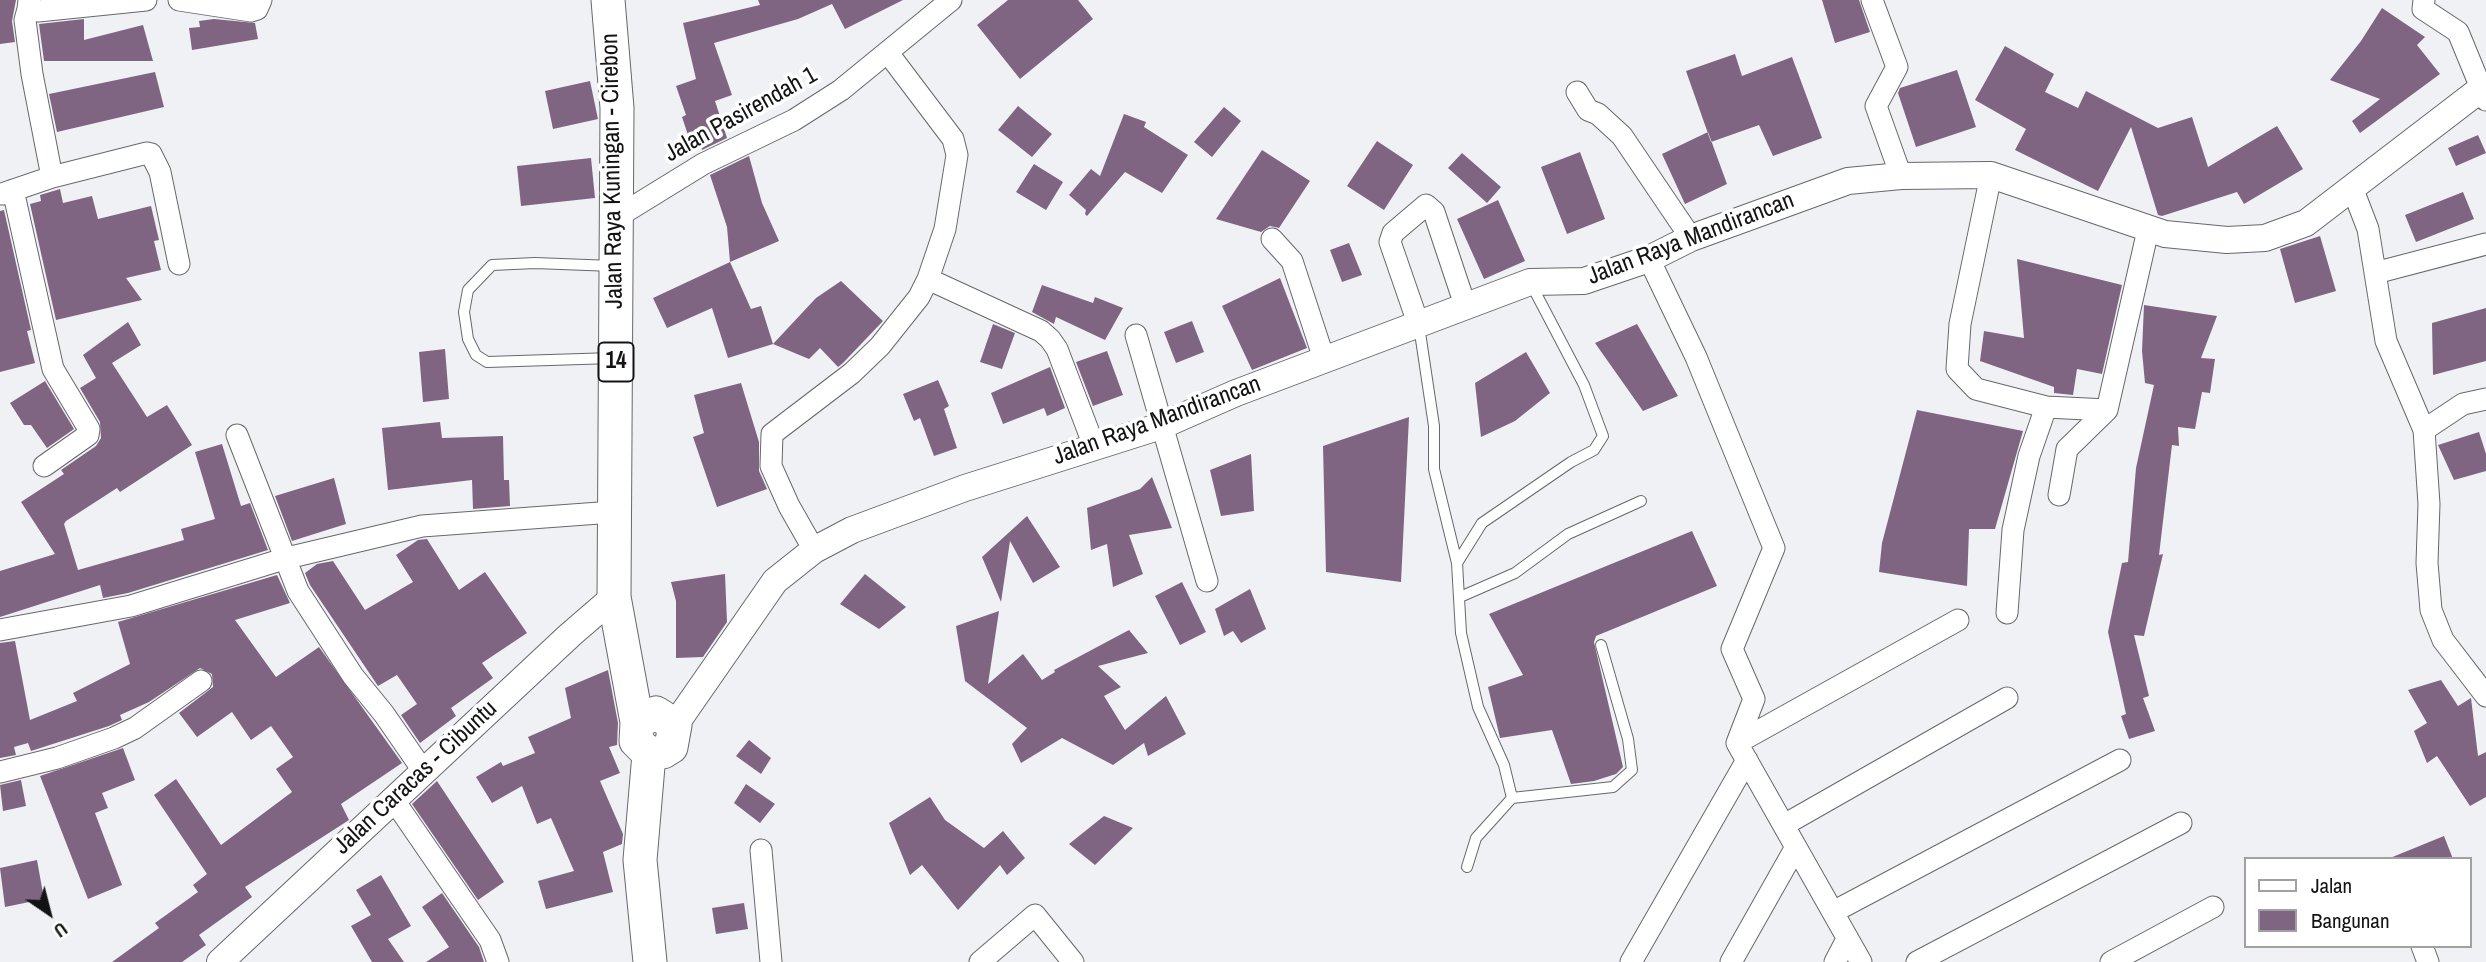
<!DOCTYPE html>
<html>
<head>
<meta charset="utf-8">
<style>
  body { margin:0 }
  #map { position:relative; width:2486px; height:962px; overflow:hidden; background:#f0f1f5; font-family:"Archivo Narrow",sans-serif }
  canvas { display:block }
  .legend { position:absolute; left:2244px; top:857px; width:228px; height:91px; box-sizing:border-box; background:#fff; border:2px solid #a1a1a1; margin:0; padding:9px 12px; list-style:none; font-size:21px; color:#131314 }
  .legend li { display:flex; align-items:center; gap:14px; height:35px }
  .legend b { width:35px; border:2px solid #a1a1a1 }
  .north { position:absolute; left:14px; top:878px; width:70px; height:70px; -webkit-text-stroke:5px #fff; paint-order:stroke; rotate:145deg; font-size:19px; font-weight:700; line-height:28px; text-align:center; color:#131314 }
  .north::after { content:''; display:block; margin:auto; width:24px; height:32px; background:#131314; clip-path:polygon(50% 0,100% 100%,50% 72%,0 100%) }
</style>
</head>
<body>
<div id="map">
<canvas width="2486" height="962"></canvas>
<ul class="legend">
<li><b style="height:9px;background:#fff"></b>Jalan</li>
<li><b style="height:19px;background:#7f6582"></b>Bangunan</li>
</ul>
<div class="north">U</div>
</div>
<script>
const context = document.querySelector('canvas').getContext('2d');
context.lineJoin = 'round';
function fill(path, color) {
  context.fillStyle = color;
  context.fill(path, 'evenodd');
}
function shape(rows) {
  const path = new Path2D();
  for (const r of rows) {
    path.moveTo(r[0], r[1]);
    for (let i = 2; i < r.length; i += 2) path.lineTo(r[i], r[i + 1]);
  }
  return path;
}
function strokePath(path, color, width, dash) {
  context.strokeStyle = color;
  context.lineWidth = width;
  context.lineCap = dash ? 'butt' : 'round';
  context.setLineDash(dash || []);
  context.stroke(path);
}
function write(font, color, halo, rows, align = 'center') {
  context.font = font + ' "Archivo Narrow",sans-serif';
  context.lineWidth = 7;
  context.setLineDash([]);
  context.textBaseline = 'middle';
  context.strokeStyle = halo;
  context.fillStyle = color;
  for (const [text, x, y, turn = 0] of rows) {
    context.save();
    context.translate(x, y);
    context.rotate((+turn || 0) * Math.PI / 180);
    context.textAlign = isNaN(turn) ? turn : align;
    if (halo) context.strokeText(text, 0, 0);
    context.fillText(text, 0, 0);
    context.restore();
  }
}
const building = shape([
  [0,0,16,0,12,21,15,42,0,44],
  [758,0,903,0,845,29,832,4,798,19,714,43,732,95,715,101,727,138,702,150,698,136,689,138,682,117,686,115,676,86,696,79,683,23,760,5],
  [1008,0,1078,0,1093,19,1020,79,977,25],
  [1822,0,1859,0,1870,32,1835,43],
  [2382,8,2425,37,2417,45,2440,74,2360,133,2352,121,2380,99,2330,80,2361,41],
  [84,19,84,40,143,25,153,61,44,61,39,24],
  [214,19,255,23,258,39,192,50,189,28,200,27,199,21],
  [2005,46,2054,74,2045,92,2078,108,2086,91,2158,128,2192,117,2208,167,2277,126,2303,169,2244,204,2237,192,2162,216,2158,215,2131,127,2098,191,2015,150,2026,129,1975,100],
  [1735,54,1742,76,1792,57,1822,138,1773,156,1759,125,1711,142,1686,71],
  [1957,70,1976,127,1916,147,1898,93,1900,88],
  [155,72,164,107,57,132,49,94],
  [590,81,598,119,553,129,545,91],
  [1018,106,1052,134,1032,157,998,130],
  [1224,107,1241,121,1212,157,1194,142],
  [1124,114,1146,122,1144,127,1188,155,1162,193,1125,172,1087,216,1085,214,1086,210,1069,195,1091,169,1100,176],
  [1708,132,1727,184,1685,204,1662,154],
  [2478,135,2486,153,2456,166,2448,148],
  [1377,141,1413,165,1384,210,1347,186],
  [1262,150,1310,181,1279,228,1270,226,1261,232,1216,219],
  [1580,152,1605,219,1567,234,1541,167],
  [1462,153,1501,187,1487,203,1448,168],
  [749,156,762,203,779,241,730,262,727,227,710,175],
  [591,158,595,198,521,206,517,166],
  [1034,164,1063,182,1046,210,1016,192],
  [60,189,63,203,92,196,98,219,151,206,159,240,154,241,161,270,126,278,142,300,56,320,30,204,41,201,40,195],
  [2463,192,2474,219,2416,242,2405,215],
  [1498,200,1525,261,1484,279,1457,219],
  [4,210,31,330,27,331,35,363,0,372,0,211],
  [2320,236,2336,291,2295,303,2280,249],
  [1349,243,1362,275,1342,282,1330,250],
  [2017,259,2122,285,2102,374,2077,369,2073,395,2054,393,2054,387,1980,361,1984,331,2024,338],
  [730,262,751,309,761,306,773,344,728,358,712,308,667,328,653,298],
  [1280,278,1307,348,1252,370,1222,306],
  [841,281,883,321,843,363,838,367,820,348,809,359,773,344,816,298],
  [1042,285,1093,303,1095,297,1123,308,1105,340,1056,317,1054,324,1032,312],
  [2144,305,2217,316,2201,358,2215,359,2210,393,2202,392,2195,429,2178,427,2179,446,2172,445,2159,555,2163,554,2144,636,2134,635,2149,696,2143,698,2155,731,2129,739,2121,716,2126,714,2108,632,2122,563,2128,562,2136,468,2154,385,2145,383,2142,351],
  [2486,308,2486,361,2433,375,2432,323],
  [1192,321,1204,352,1176,363,1164,332],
  [128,322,141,345,112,363,147,417,167,405,192,445,120,492,117,488,66,521,64,524,78,570,184,540,181,529,215,519,195,452,222,444,241,506,250,503,268,550,128,593,103,598,100,585,0,617,0,571,55,554,21,502,64,474,61,470,96,446,101,438,100,422,80,388,96,378,83,355],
  [993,324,1015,333,1002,369,980,362],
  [1637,324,1678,396,1643,411,1595,343],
  [445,349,449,399,423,402,419,352],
  [1107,351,1123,395,1093,406,1076,362],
  [1526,352,1550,393,1515,421,1481,437,1475,383],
  [1050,367,1065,408,1047,416,1044,408,1003,424,991,393],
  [938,380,949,406,944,409,957,448,934,456,920,418,914,421,903,394],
  [45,381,74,429,47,448,31,425,24,425,10,403],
  [741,383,759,442,759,471,767,489,717,507,693,437,704,433,694,395],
  [1917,410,2023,431,1995,529,1969,529,1967,586,1879,572,1882,543],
  [1409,417,1401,582,1326,572,1323,446],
  [440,422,442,438,503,436,504,480,509,480,510,506,473,509,472,480,388,490,382,428],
  [2479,432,2486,454,2486,471,2454,480,2438,445],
  [1251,454,1254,511,1221,516,1210,470],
  [1152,477,1172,528,1129,535,1143,574,1113,587,1107,544,1091,550,1087,508,1140,489],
  [334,478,346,524,292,541,275,496],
  [1027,516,1060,567,1033,583,1010,541,1001,602,982,557],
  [1692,531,1717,586,1596,636,1594,642,1623,767,1616,774,1594,781,1571,784,1552,730,1500,738,1488,687,1523,675,1489,614],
  [427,539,459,590,485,572,527,633,482,663,493,678,451,708,456,716,420,743,401,715,417,704,397,675,378,686,310,585,305,573,317,564,333,561,365,610,413,582,396,555,418,540],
  [725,574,727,622,703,657,676,658,676,601,671,582],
  [865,574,906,607,879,629,840,604],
  [277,575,290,603,235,620,276,677,319,647,402,763,341,804,349,820,245,887,252,897,199,935,206,945,182,962,112,962,159,928,155,923,198,892,193,885,207,874,154,795,176,779,221,845,292,792,276,769,293,757,271,726,251,740,232,712,197,737,179,713,213,687,212,674,200,668,149,702,120,715,122,720,109,726,31,751,28,743,14,747,16,755,0,758,0,643,15,641,30,720,77,701,73,693,130,664,118,622],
  [1182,582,1206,632,1180,645,1155,596],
  [1250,589,1266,629,1241,643,1233,631,1224,636,1215,609],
  [999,611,988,684,1023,654,1042,680,1055,672,1054,670,1129,630,1148,653,1098,666,1121,687,1104,696,1125,730,1166,696,1186,734,1148,756,1144,743,1113,765,1062,738,1021,763,1012,744,1027,728,965,681,956,626],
  [608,670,618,723,617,745,609,747,620,773,600,781,623,834,622,844,603,852,613,892,546,909,538,881,574,871,551,818,537,824,522,786,492,803,476,777,501,762,503,766,535,753,528,737,571,718,565,688],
  [2441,680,2458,706,2471,698,2478,756,2486,752,2486,797,2470,806,2437,756,2427,763,2414,731,2427,723,2408,690],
  [749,740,771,758,761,774,736,756],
  [123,748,135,780,102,793,108,808,95,813,122,885,88,899,40,776],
  [21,780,26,806,3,811,0,785],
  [437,781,504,882,478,900,412,804],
  [746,784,775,804,760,823,734,803],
  [930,797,945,820,984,848,1003,831,1025,858,1007,875,1000,865,958,910,922,865,910,875,889,823],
  [1104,816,1133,828,1095,865,1069,844],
  [2444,836,2453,859,2390,859,2390,858],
  [37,860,44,899,5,907,0,868],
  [381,875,411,926,388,939,404,962,372,962,351,926,371,915,356,890],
  [442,893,479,947,484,962,426,962,449,947,422,907],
  [744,903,748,929,716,934,712,908]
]);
const service = shape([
  [613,266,535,263,492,265,468,290,464,312,468,339,476,355,487,362,613,358],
  [1419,326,1434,426,1434,469,1457,563],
  [1460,597,1515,573,1568,534,1641,501],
  [1512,798,1613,787,1632,770,1628,739,1601,645],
  [1467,867,1476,838,1512,798,1504,765,1478,707,1461,633,1457,563,1482,523,1571,462,1594,450,1603,436,1584,385,1531,284]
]);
const minor = shape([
  [29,0,28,9,38,11,146,0],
  [179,0,251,11,257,9,261,0],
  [1872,0,1897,67,1876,106,1901,176],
  [2424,0,2423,9,2458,32,2486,100],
  [888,53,953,139,957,155,945,229,928,279,1041,331,1050,339,1057,349,1094,446],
  [1577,92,1588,110,1598,114,1622,136,1691,238],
  [1991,175,1960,324,1957,369,1976,389,2046,407],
  [52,177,147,153,151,154,160,172,179,264],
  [13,190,53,369,89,429,88,435,44,466],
  [2353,190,2368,229,2386,341,2424,430,2429,504,2427,563,2431,610,2443,640,2486,696],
  [2,194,52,177,32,74,25,20,28,9],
  [617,217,703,164,794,120,841,90,951,0],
  [1272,239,1292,261,1324,359],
  [1649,259,1696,357,1774,548,1732,649,1754,699,1737,743,1861,962],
  [2375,273,2486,244],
  [1418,323,1390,242,1393,233,1426,205,1434,212,1465,305],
  [1136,335,1207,581],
  [2424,430,2463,404,2486,399],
  [237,435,298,591,353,676,384,714,424,772],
  [2059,495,2067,449,2107,410,2148,230],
  [814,550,789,506,771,466,772,434,852,373,880,346,919,297,928,279],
  [2007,613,2013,530,2029,456,2046,407,2107,410],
  [0,630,131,606,287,558,422,526,613,512],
  [1737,743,1958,620],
  [0,772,57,758,114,738,135,728,201,681],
  [393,799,490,940,498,962],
  [1784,825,2007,698],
  [761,850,771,962],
  [1833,912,2120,760],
  [2422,946,2428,962],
  [980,962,1035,915,1073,962],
  [1631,962,1747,760],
  [1731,962,1796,847],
  [1835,962,1847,939],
  [1917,962,2181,823],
  [2111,962,2213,907]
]);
const tertiary = shape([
  [675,725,775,581,814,550,852,530,965,488,1161,426,1236,393,1530,282,1584,281,1649,259,1691,238,1848,181,1901,176,1991,175,2165,234,2227,240,2265,238,2306,223,2486,85],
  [220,962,570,635,614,597]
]);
const trunk = shape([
  [608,0,617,108,614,597,637,722,636,741,649,754],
  [637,722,656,713,675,725,671,747,663,752,649,754],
  [649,754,640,860,650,962]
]);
const shields = [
  [616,362,35]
];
const shieldNames = [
  ["14",616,362]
];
const streetNames = [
  ["Jalan Pasirendah 1",741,115,-29],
  ["Jalan Raya Kuningan - Cirebon",613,171,-91],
  ["Jalan Raya Mandirancan",1691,239,-21],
  ["Jalan Raya Mandirancan",1157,421,-20],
  ["Jalan Caracas - Cibuntu",416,778,-43]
];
fill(building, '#7f6582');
strokePath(service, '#66686b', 12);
strokePath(minor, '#66686b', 23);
strokePath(tertiary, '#66686b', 28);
strokePath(trunk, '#66686b', 35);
strokePath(service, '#fff', 10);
strokePath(minor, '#fff', 21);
strokePath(tertiary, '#fff', 26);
strokePath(trunk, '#fff', 33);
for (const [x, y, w] of shields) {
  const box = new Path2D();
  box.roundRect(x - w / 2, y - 19.5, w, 39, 5);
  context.fillStyle = '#fff';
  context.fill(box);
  strokePath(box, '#131314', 2);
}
write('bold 23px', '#131314', null, shieldNames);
write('24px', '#131314', '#fff', streetNames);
</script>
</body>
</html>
